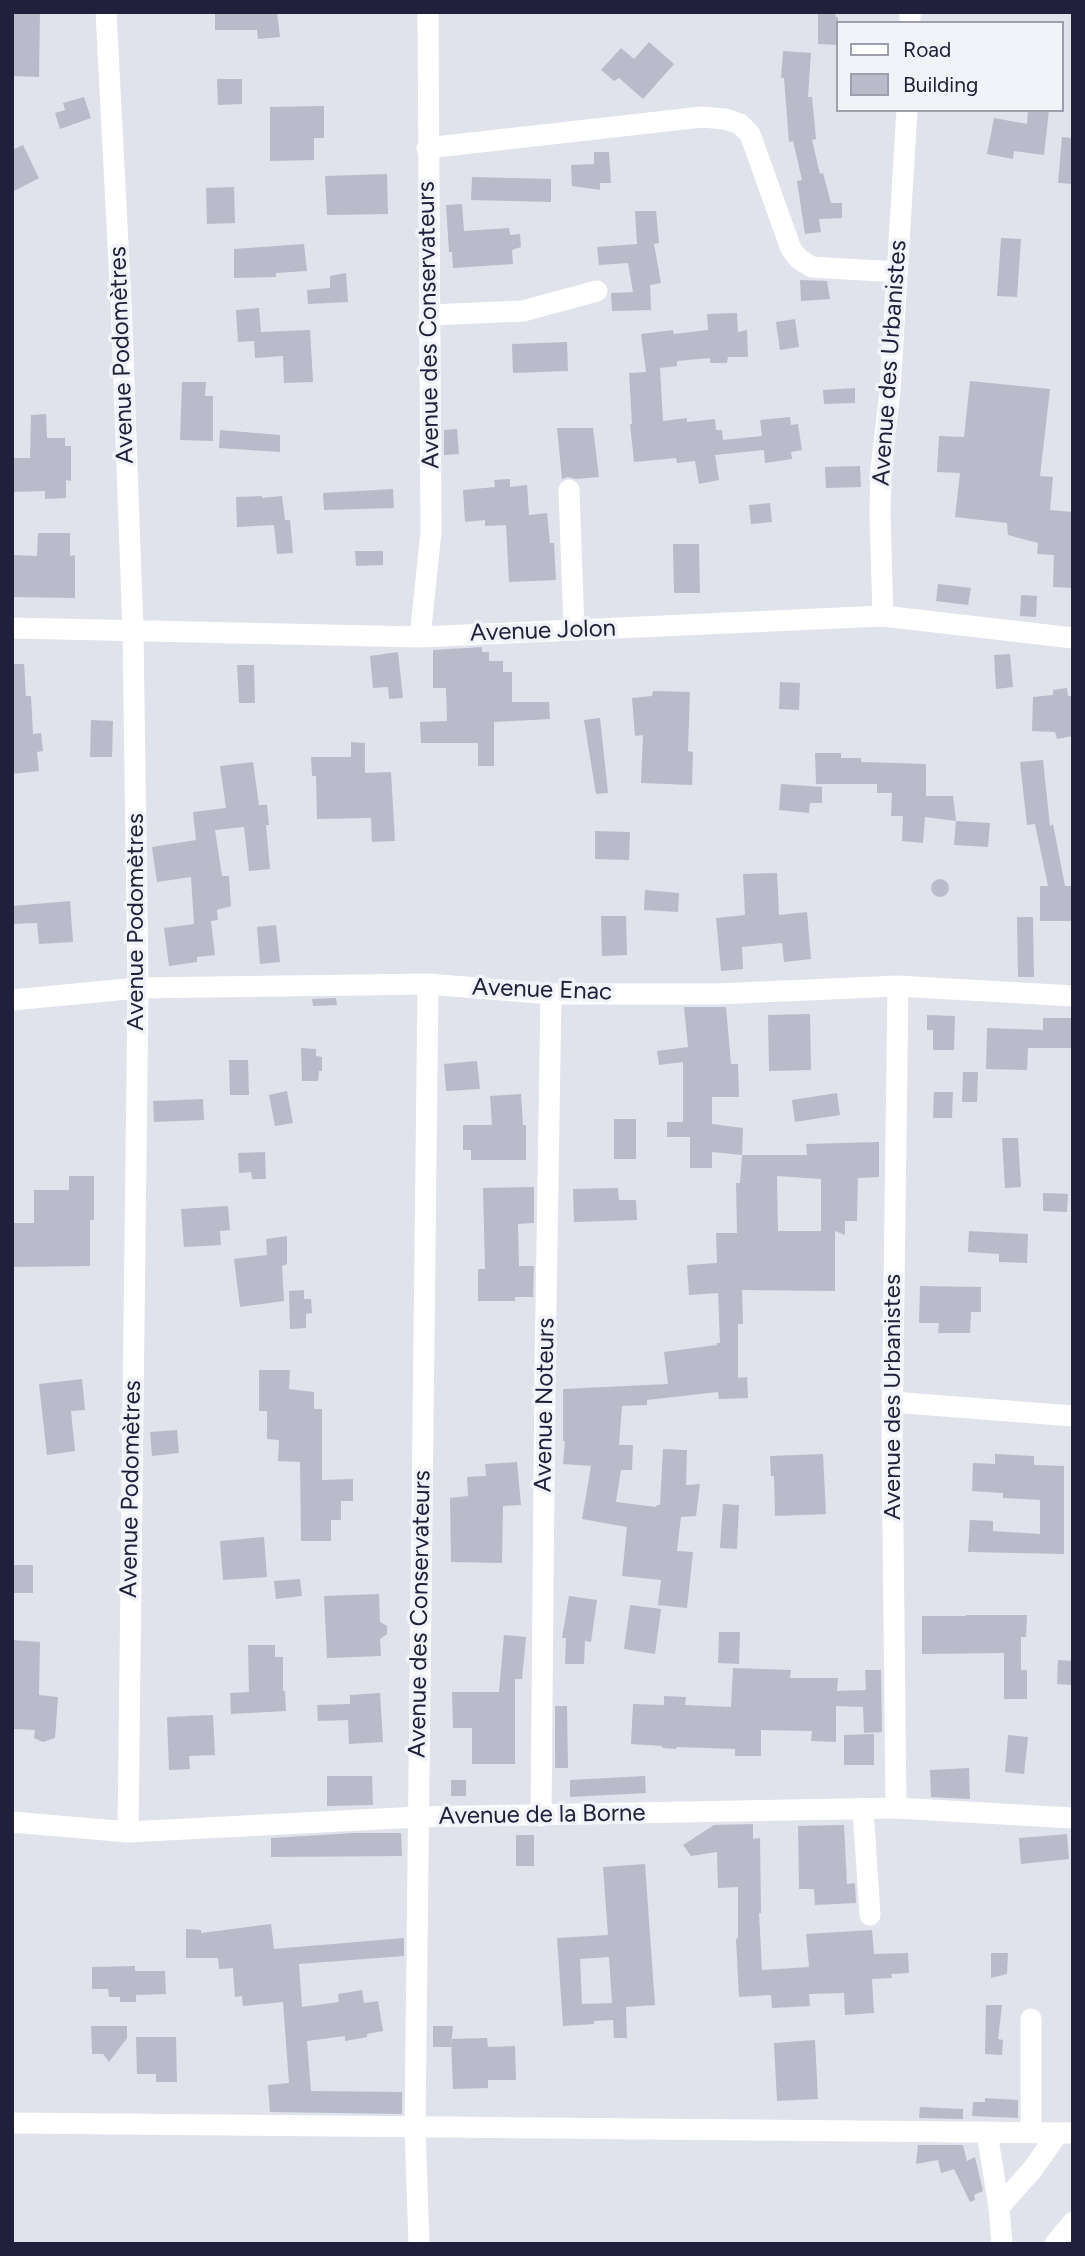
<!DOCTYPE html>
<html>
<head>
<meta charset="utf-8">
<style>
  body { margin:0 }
  #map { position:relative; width:1085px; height:2256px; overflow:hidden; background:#e0e2ec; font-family:Figtree,sans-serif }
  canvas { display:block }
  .frame { position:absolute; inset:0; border:14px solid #20203d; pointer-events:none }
  .legend { position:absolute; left:836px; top:21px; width:228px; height:91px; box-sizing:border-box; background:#f1f3f8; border:2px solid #9d9fad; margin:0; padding:9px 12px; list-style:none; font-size:21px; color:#20203d }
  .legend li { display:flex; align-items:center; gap:14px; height:35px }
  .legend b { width:35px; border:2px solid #9d9fad }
</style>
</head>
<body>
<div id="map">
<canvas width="1085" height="2256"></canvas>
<div class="frame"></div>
<ul class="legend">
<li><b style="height:9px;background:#fff"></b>Road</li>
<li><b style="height:19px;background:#b9bbca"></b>Building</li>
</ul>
</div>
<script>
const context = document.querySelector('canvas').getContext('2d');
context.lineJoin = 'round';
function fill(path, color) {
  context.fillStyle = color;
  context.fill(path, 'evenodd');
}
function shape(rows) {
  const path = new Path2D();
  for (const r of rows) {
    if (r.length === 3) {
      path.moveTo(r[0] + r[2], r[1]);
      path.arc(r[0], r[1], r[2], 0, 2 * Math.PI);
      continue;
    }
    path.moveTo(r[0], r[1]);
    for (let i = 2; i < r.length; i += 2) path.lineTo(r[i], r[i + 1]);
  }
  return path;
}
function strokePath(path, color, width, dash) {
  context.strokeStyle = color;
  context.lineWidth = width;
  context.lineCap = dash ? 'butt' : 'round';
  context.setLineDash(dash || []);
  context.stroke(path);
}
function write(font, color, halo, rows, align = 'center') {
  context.font = font + ' Figtree,sans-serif';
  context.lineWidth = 7;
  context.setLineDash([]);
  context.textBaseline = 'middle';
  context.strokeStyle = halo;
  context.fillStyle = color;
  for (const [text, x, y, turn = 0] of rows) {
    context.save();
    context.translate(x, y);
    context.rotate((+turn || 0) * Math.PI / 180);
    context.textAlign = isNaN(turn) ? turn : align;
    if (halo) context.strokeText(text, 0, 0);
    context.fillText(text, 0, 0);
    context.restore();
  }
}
const building = shape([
  [12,12,40,12,39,77,12,76],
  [215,12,277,12,280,37,258,39,257,30,215,30],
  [818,12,835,12,836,17,838,17,838,45,818,44],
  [649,42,674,64,643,99,619,78,614,81,601,70,621,48,634,59],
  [783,51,811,53,808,97,812,97,816,139,812,140,820,174,823,173,831,203,842,203,842,218,819,219,821,232,805,234,797,181,802,180,793,141,789,142,784,78,781,78],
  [217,79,242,79,242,104,218,105],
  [84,97,91,118,60,129,55,113,65,110,63,103],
  [324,106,324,138,314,138,314,160,270,161,270,107],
  [1028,110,1049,110,1044,155,1014,151,1013,159,987,154,994,118,1027,124],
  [1062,137,1073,138,1073,184,1058,183],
  [23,145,39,178,12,192,12,150],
  [594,152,609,152,611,183,600,183,600,190,572,186,571,165,594,164],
  [387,174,388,214,327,215,325,176],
  [472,177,551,179,551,202,471,200],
  [234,187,235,223,207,224,206,188],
  [462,204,464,231,509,228,510,235,520,234,521,247,512,250,513,264,453,268,452,252,449,252,446,205],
  [635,211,656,211,659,243,654,244,661,283,650,285,651,310,612,311,611,293,633,292,628,263,599,265,597,247,637,244],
  [1001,238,1021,239,1017,297,997,296],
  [304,244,307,271,276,273,276,277,234,278,234,249],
  [346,273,348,302,308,304,307,290,330,288,330,276],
  [800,280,827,281,830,299,801,301],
  [259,308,261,332,310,330,313,382,284,383,283,356,255,358,254,341,238,342,236,310],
  [737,313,738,332,747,330,748,357,728,357,727,363,710,363,710,358,677,361,677,366,660,368,663,421,687,418,687,422,715,419,716,430,722,430,723,440,762,436,760,420,790,417,791,425,798,424,802,450,791,452,792,459,765,463,764,450,715,455,719,480,699,484,695,461,677,463,676,458,634,462,630,424,632,424,629,373,646,372,641,334,673,330,674,334,708,330,707,314],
  [795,319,799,347,780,350,776,322],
  [567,342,568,371,513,373,512,344],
  [970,381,1050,389,1040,476,1053,477,1050,510,1073,512,1073,588,1053,587,1054,555,1037,554,1038,543,1008,535,1007,523,955,517,960,473,937,472,939,436,964,437],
  [182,382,206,382,205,396,213,396,213,441,180,440],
  [855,388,855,403,824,404,823,390],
  [46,414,47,438,65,438,65,446,71,446,71,481,66,480,66,498,45,499,45,491,12,492,12,458,30,458,31,415],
  [557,428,593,428,599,477,575,479,568,477,562,479],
  [457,429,459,454,444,455,444,430],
  [220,430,280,435,280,452,219,448],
  [860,466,861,487,826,488,825,467],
  [510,479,510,487,527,485,529,515,547,513,550,543,554,543,556,580,509,582,506,525,485,526,485,520,465,522,463,490,495,487,494,480],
  [393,489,394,508,324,510,323,493],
  [262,496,262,498,282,496,285,520,290,520,293,553,277,554,274,525,237,527,236,497],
  [770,503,772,522,751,524,749,505],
  [38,533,70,533,70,556,75,555,75,598,12,597,12,555,37,556],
  [673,544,699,544,700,593,674,593],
  [355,551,383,551,383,565,356,566],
  [938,584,971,588,968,605,936,601],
  [1021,595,1037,596,1036,617,1020,616],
  [482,647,482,652,489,652,489,661,503,661,503,672,512,672,512,702,549,702,550,719,494,722,494,766,478,766,478,743,421,743,420,722,447,721,446,688,433,688,433,650],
  [398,652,403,698,389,699,388,687,373,688,370,656],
  [1010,654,1013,687,996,689,994,655],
  [12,664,24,664,26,696,31,696,33,734,41,733,43,751,37,752,39,771,12,774],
  [237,665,254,665,255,703,239,703],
  [780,682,800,683,799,710,779,709],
  [1067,688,1068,696,1073,696,1073,736,1057,739,1055,732,1032,731,1033,697,1053,695,1053,690],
  [653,691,690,692,688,751,693,752,692,785,641,783,643,735,635,736,632,698,652,696],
  [600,718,608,793,596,794,584,720],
  [91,720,113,721,112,757,90,757],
  [351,742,365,743,365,773,391,772,395,841,372,842,371,818,317,819,316,776,312,776,311,757,351,757],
  [815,753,841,753,841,758,861,758,861,762,926,764,926,796,953,796,956,821,925,817,923,843,902,841,903,816,891,816,892,793,877,793,877,784,816,784],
  [1043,760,1050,826,1053,824,1065,886,1073,886,1073,921,1040,921,1040,886,1048,886,1035,824,1027,825,1020,762],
  [253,762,259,805,267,805,269,825,266,825,270,869,249,871,244,827,215,830,222,876,229,876,231,906,217,910,218,920,211,921,215,955,197,957,197,962,169,966,164,928,194,924,191,877,157,882,152,847,196,840,193,812,226,808,220,766],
  [781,784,822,787,822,803,810,803,809,813,779,810],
  [956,821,990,823,988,847,954,845],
  [595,831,630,832,629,860,595,859],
  [777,873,779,915,807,912,811,959,784,962,782,943,742,947,743,969,721,971,716,918,745,915,743,874],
  [940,888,9],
  [645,890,679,893,678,912,644,910],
  [70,901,73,942,39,944,37,923,12,924,12,906],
  [601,916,626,916,627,955,602,956],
  [1017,917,1033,917,1034,977,1018,977],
  [276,925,280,962,260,964,257,927],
  [336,998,337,1005,313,1006,312,999],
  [684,1007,726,1007,731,1064,738,1064,739,1097,712,1097,712,1124,743,1128,742,1155,712,1152,712,1168,690,1168,690,1137,667,1137,667,1122,683,1122,683,1062,659,1065,657,1051,688,1047],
  [810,1014,811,1070,769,1071,768,1015],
  [927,1015,955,1016,954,1050,933,1050,933,1030,927,1030],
  [1043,1018,1071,1018,1071,1048,1028,1048,1027,1070,986,1069,987,1028,1043,1030],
  [301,1048,316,1049,316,1056,322,1057,322,1071,319,1071,318,1081,302,1081],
  [229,1060,248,1060,249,1095,230,1095],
  [477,1061,480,1089,446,1091,444,1064],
  [963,1072,978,1072,977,1102,962,1102],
  [287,1091,293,1123,275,1126,269,1095],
  [934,1092,953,1092,952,1118,933,1118],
  [837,1093,840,1115,795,1122,792,1100],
  [521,1094,523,1125,526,1125,526,1160,471,1160,471,1150,463,1150,463,1125,492,1125,490,1096],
  [203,1099,204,1120,154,1122,153,1101],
  [614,1119,636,1119,636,1159,614,1159],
  [1002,1138,1018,1138,1021,1187,1005,1188],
  [879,1142,879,1177,858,1178,857,1221,845,1221,845,1235,835,1231,835,1291,742,1290,743,1324,738,1324,738,1378,747,1377,748,1398,719,1399,718,1392,647,1400,647,1405,622,1406,619,1445,633,1445,632,1470,621,1470,616,1502,656,1507,657,1505,660,1505,663,1449,687,1450,686,1485,700,1484,696,1516,681,1517,677,1551,693,1552,687,1608,658,1605,661,1580,622,1576,627,1527,582,1519,591,1466,563,1464,565,1441,563,1441,563,1389,668,1384,664,1352,717,1345,717,1343,720,1343,718,1293,689,1295,687,1265,717,1263,716,1233,737,1233,736,1183,740,1183,742,1155,807,1155,806,1144],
  [777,1176,821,1179,821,1231,778,1231],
  [265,1152,266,1179,252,1179,251,1172,239,1173,238,1153],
  [69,1176,94,1176,94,1220,90,1220,90,1266,12,1267,12,1223,34,1223,34,1190,69,1190],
  [534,1187,534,1223,518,1224,519,1266,534,1266,533,1297,515,1297,515,1301,478,1301,478,1269,485,1269,483,1188],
  [618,1188,619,1200,636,1200,637,1220,574,1222,573,1189],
  [1043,1193,1068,1194,1067,1212,1043,1211],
  [228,1206,230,1230,220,1231,221,1245,184,1247,181,1209],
  [969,1231,1028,1234,1027,1263,999,1262,999,1254,968,1252],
  [287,1236,287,1264,282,1266,284,1301,240,1307,234,1259,267,1255,266,1239],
  [920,1286,981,1287,981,1312,971,1312,970,1333,938,1333,939,1323,919,1323],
  [304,1290,304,1299,311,1299,312,1313,306,1314,306,1328,290,1329,289,1291],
  [259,1370,290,1370,289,1389,314,1392,314,1409,322,1409,322,1480,353,1479,353,1501,341,1501,341,1520,331,1520,331,1541,301,1541,300,1462,278,1461,279,1440,267,1439,267,1411,259,1411],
  [82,1379,85,1410,71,1411,75,1451,47,1455,39,1384],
  [177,1430,179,1453,152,1456,150,1432],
  [823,1454,826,1514,775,1516,774,1476,771,1476,770,1456],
  [995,1454,1034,1456,1034,1465,1064,1466,1064,1554,968,1552,970,1520,993,1521,993,1531,1040,1534,1040,1500,1003,1498,1003,1493,972,1491,973,1463,995,1464],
  [517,1462,521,1505,503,1506,502,1563,451,1562,450,1498,468,1496,467,1477,486,1476,485,1464],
  [723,1504,739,1505,737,1549,720,1548],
  [264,1537,267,1577,223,1580,220,1541],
  [12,1565,33,1565,33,1593,12,1593],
  [300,1579,302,1596,276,1599,274,1581],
  [379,1594,380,1622,387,1626,387,1634,380,1639,381,1656,327,1658,324,1596],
  [569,1596,597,1600,591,1642,585,1641,584,1664,565,1664,566,1638,562,1638],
  [630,1605,661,1609,655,1654,624,1649],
  [966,1615,1027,1615,1026,1637,1021,1637,1021,1670,1027,1670,1027,1699,1004,1699,1004,1653,922,1654,922,1616,966,1616],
  [719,1632,740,1632,739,1664,718,1663],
  [504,1635,526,1637,522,1679,515,1679,515,1764,472,1764,472,1728,453,1728,452,1692,499,1692],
  [12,1640,40,1642,39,1695,58,1697,55,1738,43,1742,34,1738,35,1730,12,1729],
  [248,1645,275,1645,275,1657,283,1657,283,1691,285,1691,286,1711,231,1714,230,1693,249,1692],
  [1058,1660,1073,1661,1073,1685,1057,1684],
  [733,1668,791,1670,790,1678,838,1678,837,1691,866,1690,865,1670,881,1670,882,1732,864,1733,863,1707,836,1706,836,1742,811,1741,812,1731,761,1730,761,1756,735,1756,735,1749,677,1747,676,1749,662,1748,662,1746,631,1744,633,1704,664,1705,664,1696,686,1697,685,1705,731,1707],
  [380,1693,383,1742,349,1744,348,1720,318,1721,317,1705,350,1704,350,1695],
  [555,1706,567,1706,568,1768,555,1768],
  [213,1715,215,1755,189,1756,190,1769,169,1770,167,1717],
  [874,1734,874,1765,844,1765,844,1735],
  [1008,1735,1028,1737,1024,1774,1005,1772],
  [969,1768,970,1799,931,1797,930,1770],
  [327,1776,372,1776,373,1805,327,1806],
  [645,1776,646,1793,570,1797,570,1780],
  [451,1780,466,1780,466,1796,451,1796],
  [753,1824,753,1839,760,1838,761,1913,759,1913,762,1970,809,1967,806,1934,872,1930,874,1954,908,1953,909,1973,891,1974,892,1978,872,1979,874,2013,845,2015,844,1993,809,1994,810,2006,772,2008,771,1995,739,1997,736,1939,738,1938,738,1887,718,1888,717,1852,691,1856,683,1845,714,1825],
  [844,1825,847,1884,855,1883,856,1903,815,1905,814,1889,799,1889,798,1826],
  [354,1833,401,1833,402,1856,271,1857,271,1838],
  [1067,1834,1069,1859,1021,1864,1019,1838],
  [516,1835,534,1835,534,1866,516,1866],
  [645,1864,655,2005,626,2007,627,2038,614,2038,613,2020,594,2021,594,2024,563,2026,557,1938,608,1935,603,1867],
  [609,1957,612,2003,582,2004,580,1959],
  [271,1924,274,1949,404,1938,404,1956,299,1964,302,2007,339,2002,338,1994,362,1990,364,2003,378,2001,383,2031,367,2034,367,2037,345,2041,345,2036,307,2041,311,2091,402,2092,402,2114,270,2112,268,2085,289,2083,283,2002,243,2006,242,1996,235,1997,233,1968,219,1969,218,1958,186,1958,186,1929,201,1930,201,1933],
  [991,1953,1008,1953,1007,1974,991,1978],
  [135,1966,135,1971,165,1971,166,1994,136,1995,136,2002,120,2002,120,1997,109,1997,108,1989,92,1989,92,1967],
  [986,2005,1002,2005,998,2039,1003,2040,1002,2055,985,2054],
  [91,2026,127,2026,127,2038,109,2062,103,2054,92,2054],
  [433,2026,453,2026,451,2047,433,2047],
  [136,2037,176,2037,177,2082,156,2082,156,2074,137,2074],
  [487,2038,488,2047,515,2046,516,2080,488,2080,488,2088,453,2089,451,2039],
  [815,2040,818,2099,777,2101,774,2043],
  [985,2098,1018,2100,1018,2118,972,2116,973,2102,985,2102],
  [920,2107,963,2109,963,2119,919,2118],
  [918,2145,963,2145,967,2161,975,2157,983,2191,974,2195,975,2200,970,2202,954,2169,941,2173,938,2160,916,2164]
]);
const minor = shape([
  [106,12,121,302,133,630,138,988,128,1832],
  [910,23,910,12],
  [427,148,702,117,725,119,740,124,750,134,791,249,799,259,812,267,897,272],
  [429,315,523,311,597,291],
  [569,490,574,630],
  [883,616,880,513,881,469,890,391,907,110],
  [12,628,420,637,883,616,1073,638],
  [420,637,431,532,428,12],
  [12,1000,138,988,428,984,551,994,716,994,898,986,1073,996],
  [892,1402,1073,1416],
  [896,1808,892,1438,898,986],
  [863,1809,870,1915],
  [541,1816,545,1368,551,994],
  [12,1822,128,1832,418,1817,896,1808,1073,1818],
  [12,2123,1073,2133],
  [987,2133,999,2207,1002,2244],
  [1031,2133,1031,2019],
  [999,2207,1032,2170,1058,2133],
  [419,2244,415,2127,428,984],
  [1055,2244,1073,2222]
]);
const streetNames = [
  ["Avenue des Conservateurs",429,325,-91],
  ["Avenue Podomètres",122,355,-92],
  ["Avenue des Urbanistes",890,363,-86],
  ["Avenue Jolon",543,631,-2],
  ["Avenue Podomètres",136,922,-90],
  ["Avenue Enac",542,990,2],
  ["Avenue des Urbanistes",893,1397,-90],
  ["Avenue Noteurs",545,1405,-89],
  ["Avenue Podomètres",131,1489,-89],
  ["Avenue des Conservateurs",420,1614,-89],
  ["Avenue de la Borne",542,1815,-1]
];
fill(building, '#b9bbca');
strokePath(minor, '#fff', 21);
write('24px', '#20203d', '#f1f3f8', streetNames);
</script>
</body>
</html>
